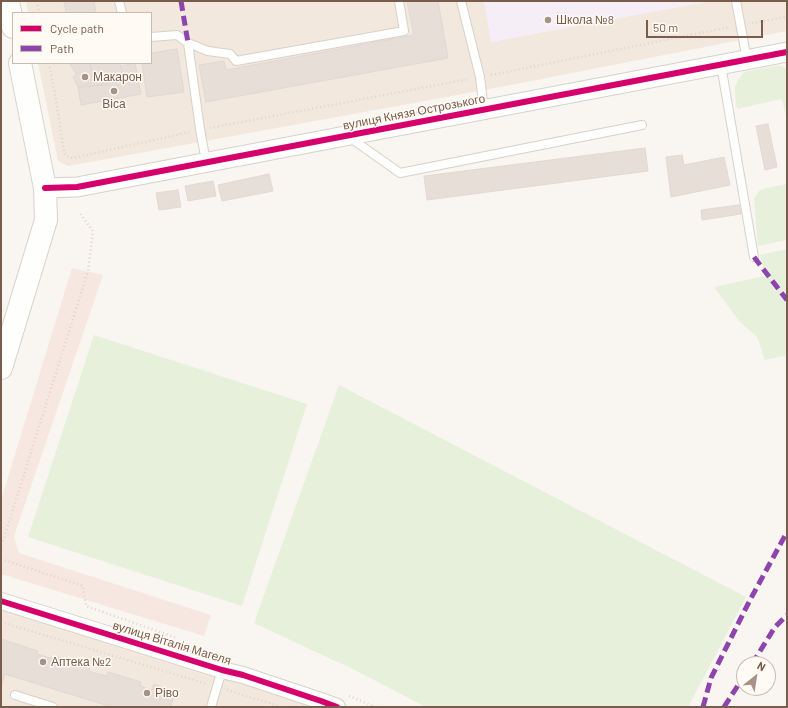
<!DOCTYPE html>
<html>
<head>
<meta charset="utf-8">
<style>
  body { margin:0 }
  #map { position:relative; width:788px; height:708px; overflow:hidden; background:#f9f5f0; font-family:Barlow,sans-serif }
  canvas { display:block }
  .frame { position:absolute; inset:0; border:2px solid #7a5c4d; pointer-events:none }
  .legend { position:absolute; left:12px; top:12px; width:140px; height:52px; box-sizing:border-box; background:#fffaf3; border:1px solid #cabbb1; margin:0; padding:5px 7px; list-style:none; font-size:12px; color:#7a5c4d }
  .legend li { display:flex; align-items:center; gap:8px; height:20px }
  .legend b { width:20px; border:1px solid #cabbb1 }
  .north { position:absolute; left:736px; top:656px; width:40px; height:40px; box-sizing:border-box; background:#fffaf3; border:1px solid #cabbb1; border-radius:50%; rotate:30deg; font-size:11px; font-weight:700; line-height:16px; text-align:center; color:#7a5c4d }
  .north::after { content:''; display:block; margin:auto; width:14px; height:18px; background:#a69286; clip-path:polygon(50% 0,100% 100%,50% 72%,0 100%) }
  .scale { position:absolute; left:646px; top:20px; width:117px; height:18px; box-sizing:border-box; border:2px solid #7a5c4d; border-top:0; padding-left:5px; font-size:12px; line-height:14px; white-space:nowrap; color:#7a5c4d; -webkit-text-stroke:3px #fffaf3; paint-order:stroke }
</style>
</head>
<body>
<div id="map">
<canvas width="788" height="708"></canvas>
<div class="frame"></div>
<ul class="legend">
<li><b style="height:5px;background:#d6006c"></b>Cycle path</li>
<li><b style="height:5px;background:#8e44ad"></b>Path</li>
</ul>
<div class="north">N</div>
<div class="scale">50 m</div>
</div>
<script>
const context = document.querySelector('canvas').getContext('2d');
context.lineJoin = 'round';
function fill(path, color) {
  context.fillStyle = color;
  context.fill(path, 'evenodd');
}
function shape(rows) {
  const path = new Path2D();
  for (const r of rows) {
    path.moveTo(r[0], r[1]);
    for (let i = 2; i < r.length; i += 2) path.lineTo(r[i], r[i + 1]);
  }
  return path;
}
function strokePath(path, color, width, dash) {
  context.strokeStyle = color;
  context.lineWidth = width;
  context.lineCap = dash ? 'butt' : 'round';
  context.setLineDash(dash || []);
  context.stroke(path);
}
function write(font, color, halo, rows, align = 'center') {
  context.font = font + ' Barlow,sans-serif';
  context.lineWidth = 3;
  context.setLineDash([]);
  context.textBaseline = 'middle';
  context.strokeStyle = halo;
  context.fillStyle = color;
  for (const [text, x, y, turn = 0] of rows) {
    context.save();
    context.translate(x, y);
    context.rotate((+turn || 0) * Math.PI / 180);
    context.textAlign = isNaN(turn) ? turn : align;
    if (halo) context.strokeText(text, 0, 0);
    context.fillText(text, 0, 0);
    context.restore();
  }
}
const residential = shape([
  [26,1,787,1,787,31,490,89,68,166,58,161,57,156,38,63,151,63,151,13,28,13],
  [1,609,209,673,318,707,1,707]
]);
const commercial = shape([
  [72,268,103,275,14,536,19,553,211,615,204,636,1,574,1,500]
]);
const education = shape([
  [484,1,712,1,491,42]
]);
const green = shape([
  [775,66,781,66,787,69,787,120,782,99,737,109,735,96,735,87,738,80,744,72],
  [787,184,787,240,758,246,754,198,759,191,766,188],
  [787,249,787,355,765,360,757,337,740,322,714,287,765,276,760,255],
  [94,335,307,404,242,606,28,537],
  [339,385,746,597,688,707,426,707,347,666,335,661,254,623]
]);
const building = shape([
  [64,1,94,1,96,13,66,13,64,1],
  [407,1,438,1,448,58,206,102,199,65,224,61,226,70,414,35,407,1],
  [177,49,184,92,147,97,142,63,151,63,151,53,177,49],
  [71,63,90,63,94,86,78,87,73,77,76,74,70,64,71,63],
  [90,63,120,63,124,81,94,86,90,63],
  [135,63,141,94,81,105,78,87,94,86,124,81,121,66,135,63],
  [768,124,777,167,765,170,756,126,768,124],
  [645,148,648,171,427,200,424,176,645,148],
  [682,155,684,165,724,157,730,185,671,197,666,157,682,155],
  [269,174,273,191,222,201,218,185,269,174],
  [213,181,216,196,188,201,185,186,213,181],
  [178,190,181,207,159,210,156,193,178,190],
  [739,205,741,214,702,220,701,210,739,205],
  [1,639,38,651,37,654,57,660,58,657,90,667,89,671,98,674,107,676,108,672,141,682,140,686,152,690,154,684,167,689,166,692,174,695,171,707,112,707,5,674,1,687,1,639]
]);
const path = shape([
  [37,1,39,13],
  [752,23,787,17],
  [49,63,57,106,63,146,66,156,73,158,190,132],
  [491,75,730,27],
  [210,128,469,79],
  [1,545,4,538,88,271,93,231,79,212],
  [1,559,83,586,86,606,177,638],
  [1,622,207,684],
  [227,690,282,707],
  [349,696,376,707]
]);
const service = shape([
  [119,1,122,13],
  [461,1,480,77,484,110],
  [736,1,747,60],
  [151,37,177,35,188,43,200,129,206,162],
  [188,43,208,51,230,54,236,61,404,31,399,1],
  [721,65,754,257],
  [349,137,400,173,642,125],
  [15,695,53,707],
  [211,707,222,670]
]);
const minor = shape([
  [1,601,222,670,243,675,321,701,337,707]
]);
const tertiary = shape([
  [45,188,77,187,787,52]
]);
const secondary = shape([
  [8,1,13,27],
  [1,368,46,220,45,188,20,63]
]);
const quiet = shape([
  [181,1,188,43],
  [754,257,787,300],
  [752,664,775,627,787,615],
  [703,707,711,678,750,600,787,532],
  [724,707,744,676]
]);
const cycleway = shape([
  [45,188,77,187,787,52],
  [1,601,222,670,243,675,321,701,337,707]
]);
const markers = [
  [548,20,4,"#a69286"],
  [85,77,4,"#a69286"],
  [114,91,4,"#a69286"],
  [43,662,4,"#a69286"],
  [147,693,4,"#a69286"]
];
const poiNames = [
  ["Школа №8",556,20],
  ["Макарон",93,77],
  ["Віса",114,104,"center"],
  ["Аптека №2",51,662],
  ["Ріво",155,693]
];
const streetNames = [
  ["вулиця Князя Острозького",414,112,-11],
  ["вулиця Віталія Магеля",172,643,17]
];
fill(residential, '#f2e8de');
fill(commercial, '#f6e8e1');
fill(education, '#f6eef6');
fill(green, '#e7f0db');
fill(building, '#e6ded7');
strokePath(building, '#e2d8d2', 1);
strokePath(service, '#d7d1cb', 10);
strokePath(minor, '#d7d1cb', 18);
strokePath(tertiary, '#d7d1cb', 21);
strokePath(secondary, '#d9d2cb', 24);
strokePath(path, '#dcd5d0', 2.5, [1, 3]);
strokePath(service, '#fefefd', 8);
strokePath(minor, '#fefefd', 16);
strokePath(tertiary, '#fefefd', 19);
strokePath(secondary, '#fefefd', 22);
strokePath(quiet, '#8e44ad', 5, [10, 5]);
strokePath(cycleway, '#d6006c', 6);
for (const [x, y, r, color] of markers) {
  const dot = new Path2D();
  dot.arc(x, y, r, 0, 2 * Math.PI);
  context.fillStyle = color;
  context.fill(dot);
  strokePath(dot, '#fffaf3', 1.5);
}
write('12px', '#7a5c4d', '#fffaf3', poiNames, 'left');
write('12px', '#7a5c4d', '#fffaf3', streetNames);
</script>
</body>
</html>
